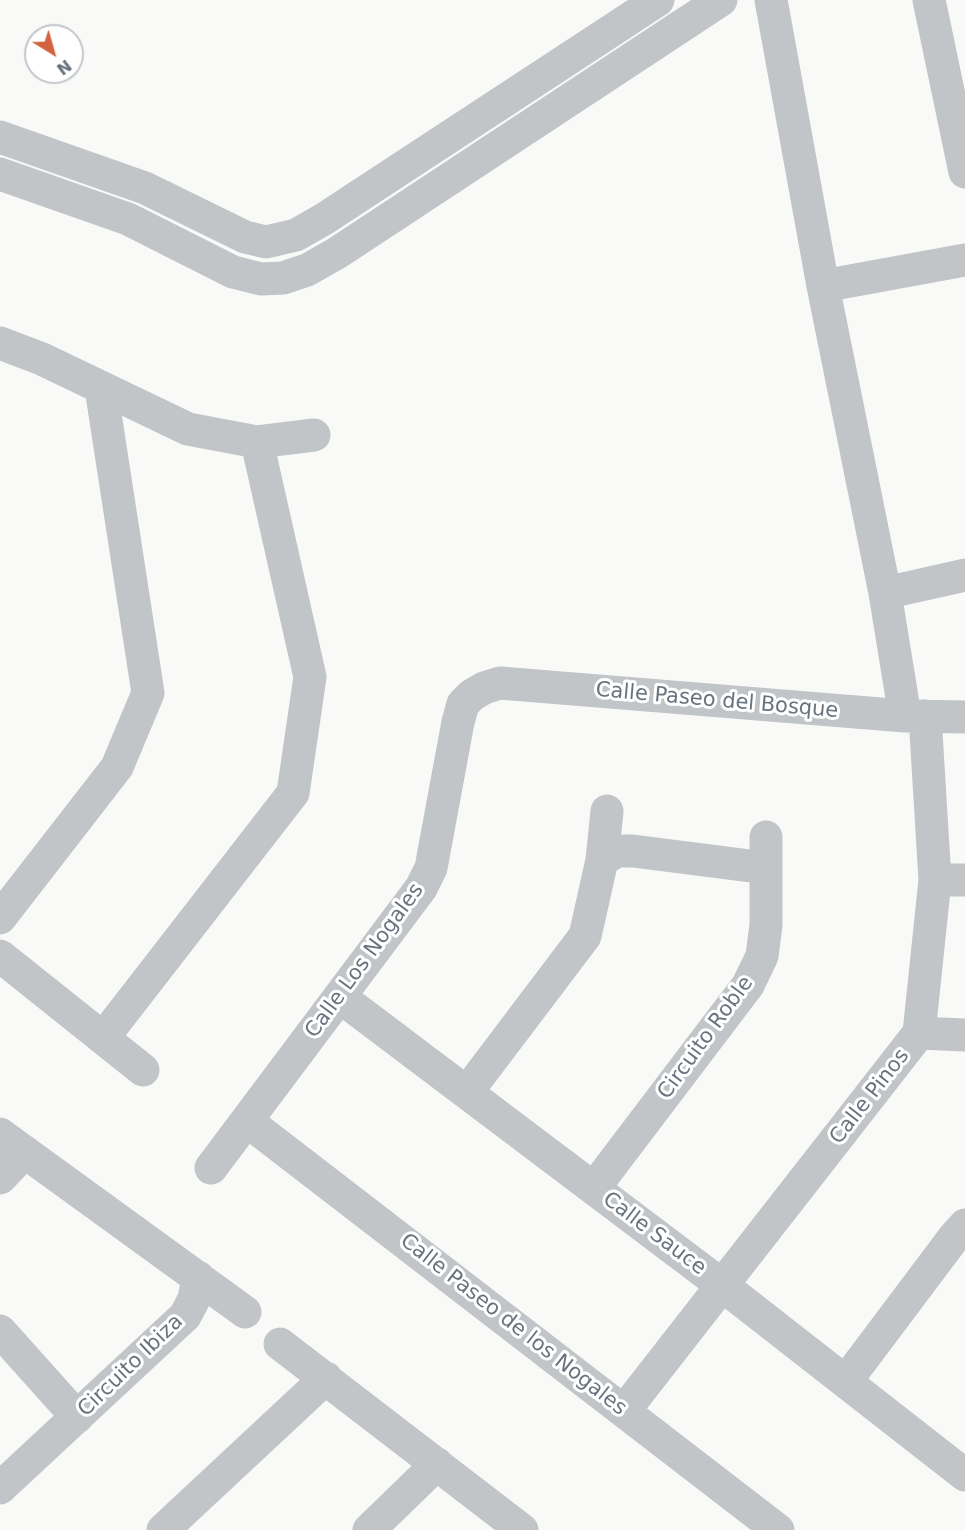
<!DOCTYPE html>
<html>
<head>
<meta charset="utf-8">
<style>
  body { margin:0 }
  #map { position:relative; width:965px; height:1530px; overflow:hidden; background:#f9f9f8; font-family:"DejaVu Sans",sans-serif }
  canvas { display:block }
  .north { position:absolute; left:24px; top:24px; width:60px; height:60px; box-sizing:border-box; background:#fff; border:2px solid #c2c7cc; border-radius:50%; rotate:143deg; font-size:16px; font-weight:700; line-height:24px; text-align:center; color:#67747f }
  .north::after { content:''; display:block; margin:auto; width:21px; height:27px; background:#d3633e; clip-path:polygon(50% 0,100% 100%,50% 72%,0 100%) }
</style>
</head>
<body>
<div id="map">
<canvas width="965" height="1530"></canvas>
<div class="north">N</div>
</div>
<script>
const context = document.querySelector('canvas').getContext('2d');
context.lineJoin = 'round';
function shape(rows) {
  const path = new Path2D();
  for (const r of rows) {
    path.moveTo(r[0], r[1]);
    for (let i = 2; i < r.length; i += 2) path.lineTo(r[i], r[i + 1]);
  }
  return path;
}
function strokePath(path, color, width, dash) {
  context.strokeStyle = color;
  context.lineWidth = width;
  context.lineCap = dash ? 'butt' : 'round';
  context.setLineDash(dash || []);
  context.stroke(path);
}
function write(font, color, halo, rows, align = 'center') {
  context.font = font + ' "DejaVu Sans",sans-serif';
  context.lineWidth = 6;
  context.setLineDash([]);
  context.textBaseline = 'middle';
  context.strokeStyle = halo;
  context.fillStyle = color;
  for (const [text, x, y, turn = 0] of rows) {
    context.save();
    context.translate(x, y);
    context.rotate((+turn || 0) * Math.PI / 180);
    context.textAlign = isNaN(turn) ? turn : align;
    if (halo) context.strokeText(text, 0, 0);
    context.fillText(text, 0, 0);
    context.restore();
  }
}
const minor = shape([
  [771,0,823,286,885,593,905,716],
  [929,0,965,172],
  [0,137,145,188,245,237,266,242,296,235,324,219,658,0],
  [0,174,128,219,233,272,261,279,283,278,307,270,337,253,721,0],
  [823,286,965,260],
  [0,343,42,359,188,429,257,442,314,435],
  [885,593,965,575],
  [602,860,617,851,633,851,766,868],
  [935,880,965,880],
  [0,918,117,767,148,693,101,388],
  [0,956,143,1070],
  [340,997,723,1286,965,1475],
  [919,1033,965,1035],
  [103,1038,293,793,310,677,257,442],
  [467,1092,585,936,602,860,607,811],
  [247,1121,778,1530],
  [0,1134,245,1312],
  [211,1168,421,888,431,868,458,722,463,704,472,695,484,688,500,683,905,716,965,717],
  [0,1178,25,1152],
  [594,1188,748,985,762,956,766,925,766,837],
  [0,1331,77,1417],
  [280,1344,522,1530],
  [846,1381,955,1236,965,1225],
  [624,1411,919,1033,935,880,925,716],
  [0,1488,185,1316,194,1299,198,1277],
  [163,1530,326,1378],
  [369,1530,437,1464]
]);
const streetNames = [
  ["Calle Paseo del Bosque",717,701,5],
  ["Calle Los Nogales",365,961,-54],
  ["Circuito Roble",706,1038,-54],
  ["Calle Pinos",870,1097,-52],
  ["Calle Sauce",654,1234,37],
  ["Calle Paseo de los Nogales",513,1325,38],
  ["Circuito Ibiza",131,1366,-44]
];
strokePath(minor, '#c1c5c8', 33);
write('21px', '#67747f', '#fff', streetNames);
</script>
</body>
</html>
